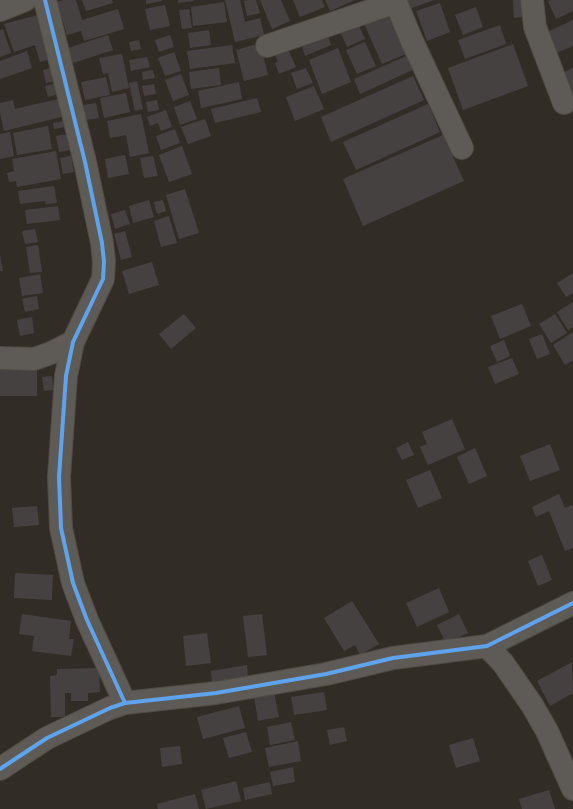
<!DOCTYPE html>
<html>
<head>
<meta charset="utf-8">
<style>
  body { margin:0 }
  canvas { display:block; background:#312c25 }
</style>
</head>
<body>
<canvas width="573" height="809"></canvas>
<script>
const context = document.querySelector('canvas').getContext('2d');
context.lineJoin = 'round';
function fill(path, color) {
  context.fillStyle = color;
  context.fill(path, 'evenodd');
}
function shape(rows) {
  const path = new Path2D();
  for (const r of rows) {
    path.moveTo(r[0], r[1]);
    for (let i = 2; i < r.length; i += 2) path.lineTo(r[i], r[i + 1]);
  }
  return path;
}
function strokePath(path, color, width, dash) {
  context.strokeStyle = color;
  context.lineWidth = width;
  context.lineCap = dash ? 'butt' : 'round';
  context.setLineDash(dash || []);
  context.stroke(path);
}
const building = shape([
  [63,0,76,0,82,20,118,9,124,29,84,41,81,31,67,35,57,2],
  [82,0,112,0,113,3,86,11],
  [146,0,162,0,162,1,146,4],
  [178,0,194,0,194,1,178,3],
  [225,0,240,0,245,22,260,18,264,35,235,42],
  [248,0,256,0,260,13,247,16,244,1],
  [260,0,281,0,290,21,272,29],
  [293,0,322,0,325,7,300,17],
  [325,0,355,0,330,11],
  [400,0,434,0,404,11],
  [513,0,529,0,531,16,514,18],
  [551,0,573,0,573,11,556,19,548,1],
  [224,2,227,22,193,26,191,7],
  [440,3,450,32,427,41,416,11],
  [165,5,170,26,150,30,145,9],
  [476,7,483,27,463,35,455,15],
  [189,9,192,28,182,29,179,10],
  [386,9,406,54,382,64,362,19],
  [42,14,57,57,40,62,35,45,14,52,4,24],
  [356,19,365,39,347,47,338,27],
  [573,20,573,46,554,54,545,33],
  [500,25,506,44,465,59,458,40],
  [3,29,11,53,0,57,0,30],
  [209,30,211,45,190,48,188,33],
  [326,30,331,45,305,56,300,40],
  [108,35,113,50,73,63,68,48],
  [170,35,174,47,159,52,155,40],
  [139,40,141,49,131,51,129,42],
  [285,42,296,67,279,74,275,63,278,62,272,48],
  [365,42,376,66,357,74,346,50],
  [260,43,268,75,244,81,236,50],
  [513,44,528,86,463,110,448,68],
  [232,45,235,63,190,69,187,51],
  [338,48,351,82,322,94,309,60],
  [27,51,32,68,0,79,0,61],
  [174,52,181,71,165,76,158,58],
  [122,54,129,88,112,92,108,73,103,74,99,58],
  [411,54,417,68,360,94,354,79],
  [147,57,150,67,131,71,129,60],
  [54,67,57,81,46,83,43,70],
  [219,68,221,85,191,89,189,72],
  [306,68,313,83,297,89,291,73],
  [573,68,573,107,556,76],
  [153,70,155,78,143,80,142,72],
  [181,74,189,95,173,101,165,80],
  [413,76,424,100,331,142,321,117],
  [106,77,110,95,85,100,81,82],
  [137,81,143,109,135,111,129,83],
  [239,82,242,99,201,108,198,91],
  [59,83,62,93,48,97,45,86],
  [154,84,156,94,144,96,142,86],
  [314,86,324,109,295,121,286,97],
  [126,93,130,112,104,118,100,98],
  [66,97,70,115,4,131,0,113,0,103,13,100,15,109],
  [257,98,261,112,215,123,211,109],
  [157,100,159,110,148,112,146,102],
  [190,101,197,119,180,125,174,107],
  [96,103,99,118,86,120,83,105],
  [428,104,440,132,356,170,343,142],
  [166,110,172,127,161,131,158,123,150,126,147,117],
  [141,114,149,153,130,157,126,135,110,138,107,121],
  [205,119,211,136,188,144,181,127],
  [69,120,70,126,54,129,53,123],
  [48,126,52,149,17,155,13,133],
  [175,129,180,143,161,150,156,136],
  [10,132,14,156,0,159,0,134],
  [67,134,70,150,59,152,56,136],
  [443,135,464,181,363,226,343,179],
  [182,146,192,174,169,182,159,155],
  [56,151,61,179,17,187,16,181,9,182,7,173,14,171,12,159],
  [125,155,129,174,108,178,105,159],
  [71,156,74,172,63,174,60,158],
  [153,156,158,176,144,178,140,158],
  [54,186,57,203,46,204,45,201,20,204,18,191],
  [185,189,199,233,179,239,166,195],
  [149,200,154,217,133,223,129,206],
  [163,200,166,211,157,214,154,202],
  [58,206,60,220,27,224,25,210],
  [125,210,130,224,115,229,111,214],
  [169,216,177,243,161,247,154,221],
  [35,229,38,242,25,244,22,231],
  [125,231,132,257,121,260,114,234],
  [38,245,42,272,30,273,26,247],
  [0,255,3,271,0,271],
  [152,262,159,285,129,294,122,271],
  [573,273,573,293,566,297,557,283],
  [40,274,43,293,22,296,19,278],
  [37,296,39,309,25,312,22,299],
  [573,302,573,327,568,330,557,312],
  [522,304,531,326,500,339,491,316],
  [184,314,196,328,171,349,159,334],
  [555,314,567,333,551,343,539,324],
  [32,317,34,333,20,336,17,320],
  [573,332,573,360,565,365,553,345],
  [542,334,550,354,537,359,529,339],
  [504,340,510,356,497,362,490,346],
  [512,358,519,374,495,384,488,367],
  [0,369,37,370,37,396,0,396],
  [52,376,53,390,44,391,42,377],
  [452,419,465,449,428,465,420,447,427,444,422,432],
  [408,442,414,455,402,460,396,448],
  [550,444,560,470,530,481,520,456],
  [475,448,487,476,469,484,457,457],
  [430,470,442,498,418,508,406,480],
  [559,494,565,508,572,505,573,508,573,548,565,551,549,511,536,517,532,507],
  [37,506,39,525,14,527,12,508],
  [542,555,552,580,538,586,528,561],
  [15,573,53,575,52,600,14,598],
  [439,588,449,612,417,627,406,603],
  [352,601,379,644,360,655,355,645,344,651,324,618],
  [22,614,71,621,69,639,74,639,71,656,32,651,34,636,19,634],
  [262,614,267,655,248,657,243,616],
  [459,614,468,633,446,643,437,625],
  [207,633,211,663,186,666,183,636],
  [572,662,573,693,550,706,537,681],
  [247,665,248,679,212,683,211,671],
  [99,668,100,692,88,693,88,701,71,701,71,693,65,693,65,717,51,717,50,676,57,675,57,669],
  [274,692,279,717,258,721,254,696],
  [324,692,327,710,294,715,291,697],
  [239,706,245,728,203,739,197,717],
  [291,722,295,740,270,745,267,727],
  [344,727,347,741,330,745,327,730],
  [246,732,252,752,229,758,223,738],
  [473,738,480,761,456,768,449,745],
  [298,741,301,761,269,767,265,748],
  [180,746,182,764,162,767,160,748],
  [293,767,295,782,273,786,270,772],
  [236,781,241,801,206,809,201,790],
  [270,782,272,794,245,800,243,788],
  [549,790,555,809,522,809,519,799],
  [195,794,199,809,158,809,157,804]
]);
const minor = shape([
  [45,0,85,162,102,243,104,262,103,279,73,342,66,376,59,477,61,528,73,583,87,620,125,703],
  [395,0,412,41,462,148],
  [532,0,535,27,564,103],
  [0,10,25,0],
  [267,46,396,2],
  [0,358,34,359,51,353,73,342],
  [487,646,503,663,532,705,547,731,573,789],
  [0,769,47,738,110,708,125,703,216,693,326,674,393,658,487,646,573,603]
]);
const cycleway = shape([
  [45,0,85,162,102,243,104,262,103,279,73,342,66,376,59,477,61,528,73,583,87,620,125,703],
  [0,769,47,738,110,708,125,703,216,693,326,674,393,658,487,646,573,603]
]);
fill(building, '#464141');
strokePath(minor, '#4e4b44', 24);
strokePath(minor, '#5e5a55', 22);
strokePath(cycleway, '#60a3ed', 4);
</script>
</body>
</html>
